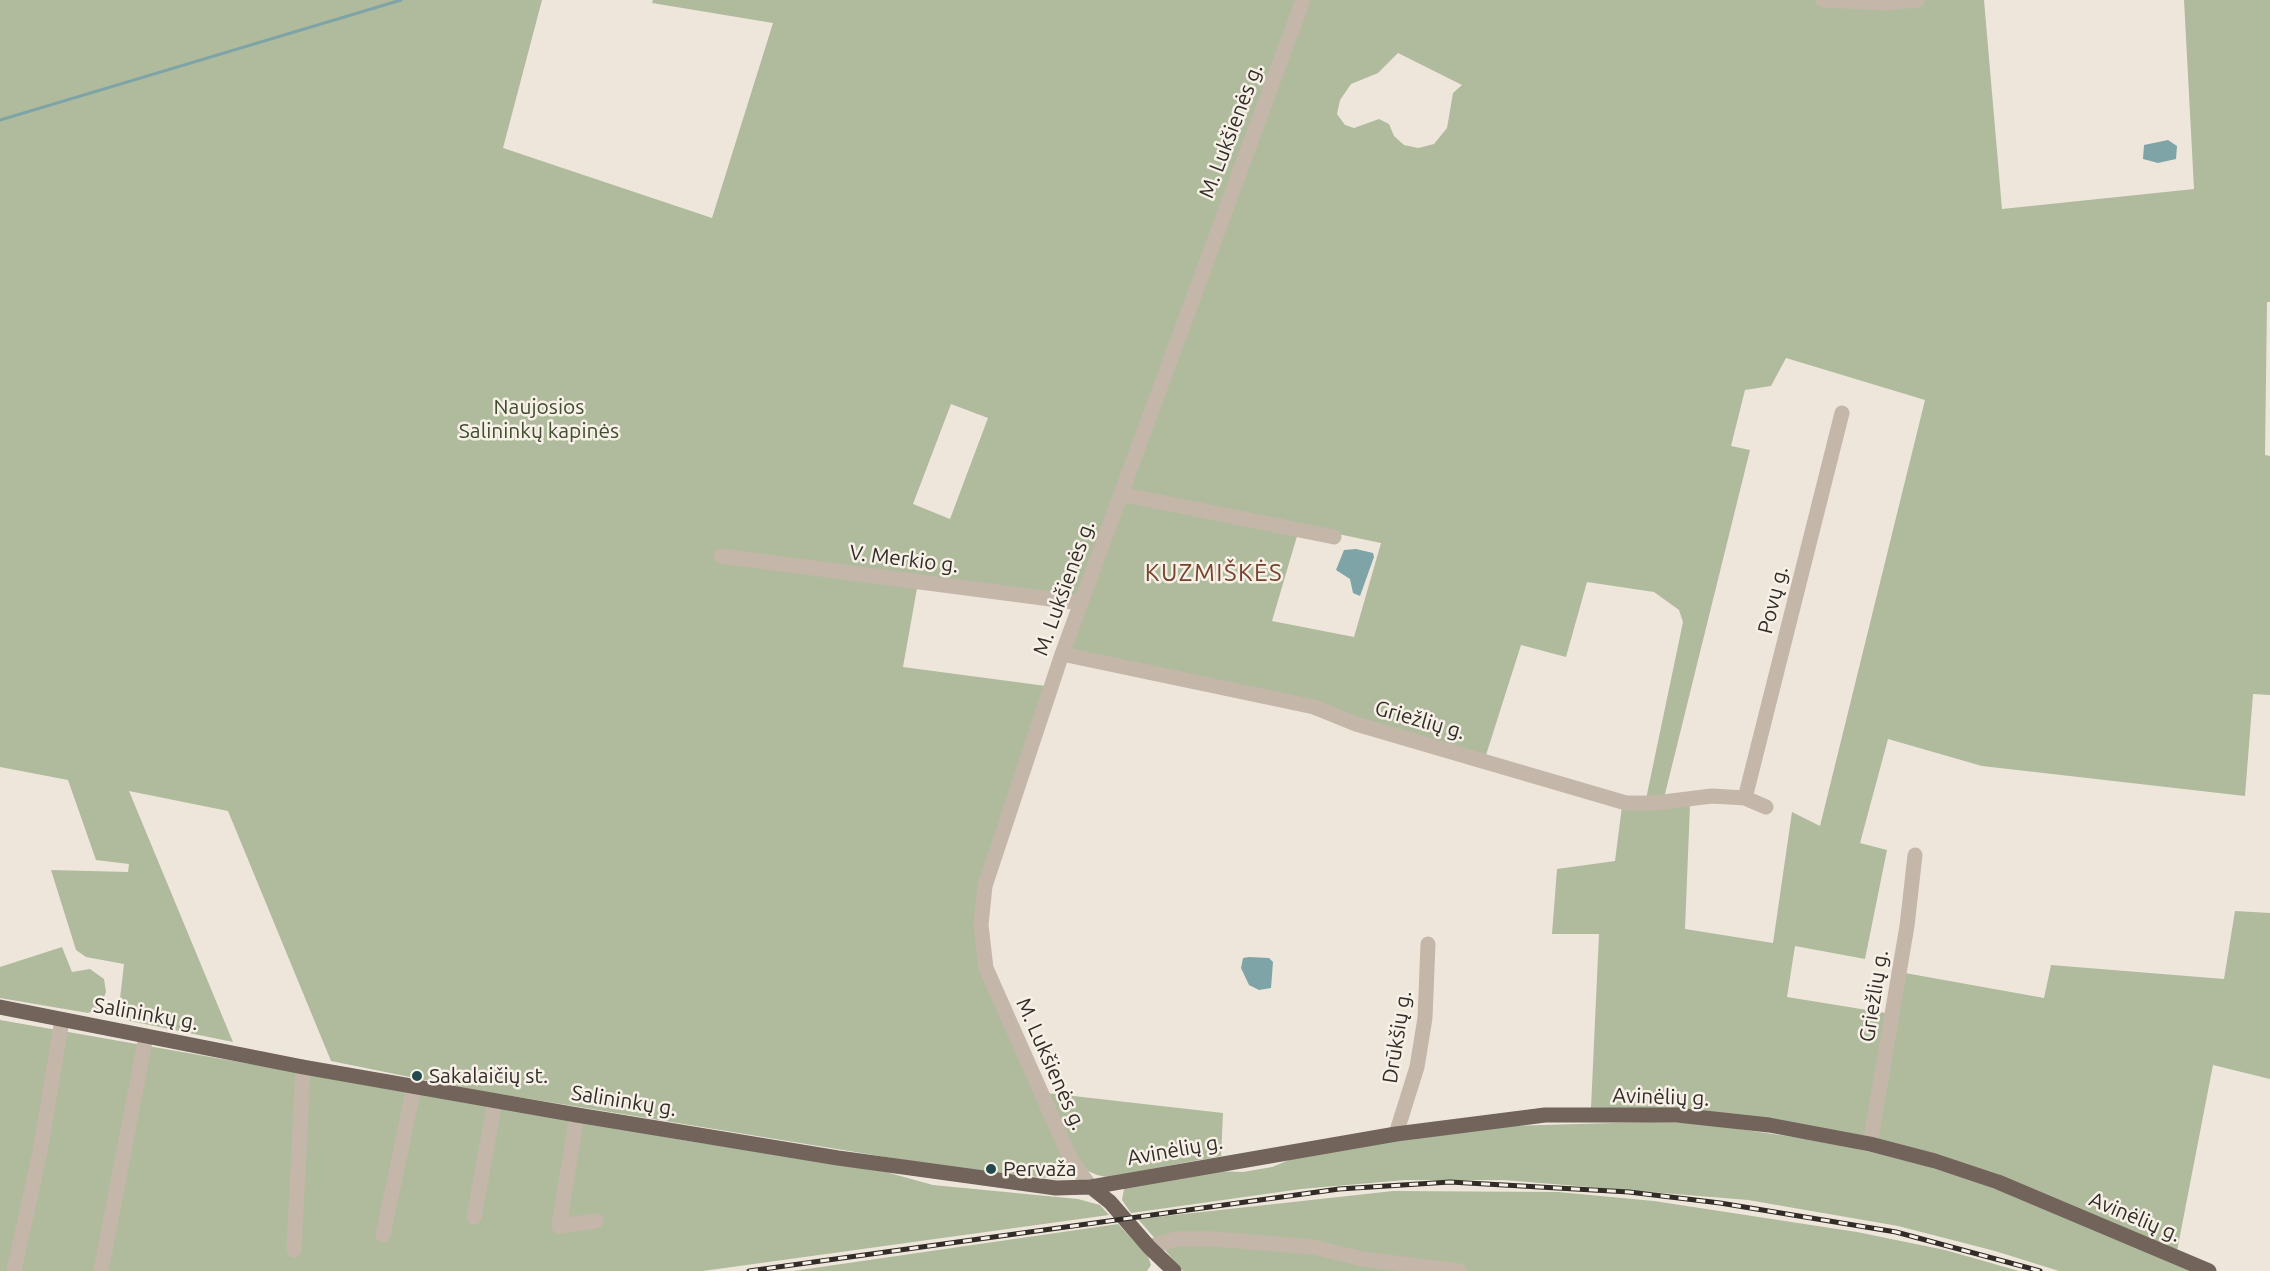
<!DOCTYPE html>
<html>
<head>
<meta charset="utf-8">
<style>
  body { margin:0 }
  canvas { display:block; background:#eee6db }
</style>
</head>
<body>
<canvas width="2270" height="1271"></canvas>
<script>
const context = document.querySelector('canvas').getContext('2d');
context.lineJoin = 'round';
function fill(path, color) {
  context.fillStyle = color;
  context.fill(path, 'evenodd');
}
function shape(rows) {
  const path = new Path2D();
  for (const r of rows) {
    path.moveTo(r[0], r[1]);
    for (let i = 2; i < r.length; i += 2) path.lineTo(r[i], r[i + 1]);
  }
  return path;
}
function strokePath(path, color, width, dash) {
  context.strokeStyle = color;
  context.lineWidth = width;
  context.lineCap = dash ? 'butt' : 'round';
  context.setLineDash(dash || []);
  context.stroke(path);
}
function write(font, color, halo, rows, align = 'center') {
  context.font = font + ' Ubuntu,sans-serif';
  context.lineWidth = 5;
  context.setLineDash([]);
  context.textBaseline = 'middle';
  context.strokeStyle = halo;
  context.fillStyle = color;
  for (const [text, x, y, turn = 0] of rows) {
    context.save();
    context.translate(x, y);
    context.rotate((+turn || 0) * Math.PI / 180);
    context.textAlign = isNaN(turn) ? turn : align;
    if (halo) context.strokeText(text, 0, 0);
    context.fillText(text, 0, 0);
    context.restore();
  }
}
const green = shape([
  [0,0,542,0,503,148,712,218,773,23,652,3,653,0,1296,0,1079,596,919,577,903,667,1046,686,985,866,986,980,1070,1173,1067,1178,1056,1179,947,1167,469,1089,331,1061,228,811,129,791,233,1042,130,1021,125,1018,119,1007,124,964,86,957,76,950,51,870,128,872,129,864,96,860,68,780,0,767],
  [951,404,988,418,950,519,913,504],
  [1307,0,1984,0,2002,209,2194,189,2184,0,2270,0,2270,302,2267,302,2265,455,2270,456,2270,695,2253,694,2245,796,1982,766,1888,739,1860,843,1887,850,1865,959,1795,946,1787,997,1898,1015,1905,973,2044,998,2051,965,2224,979,2235,911,2270,913,2270,1079,2213,1065,2177,1251,1867,1137,1591,1108,1599,934,1552,934,1557,869,1615,861,1622,806,1690,805,1685,929,1773,943,1792,812,1820,826,1925,400,1786,358,1771,386,1745,390,1731,446,1750,450,1664,798,1646,799,1683,622,1679,610,1654,592,1587,582,1566,657,1521,645,1486,755,1070,650],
  [1398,53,1462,85,1453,93,1447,128,1434,144,1418,148,1404,145,1394,136,1389,124,1379,119,1354,128,1345,125,1337,114,1340,100,1351,84,1378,73],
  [1300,526,1381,543,1354,637,1272,621],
  [62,947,72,972,90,969,104,979,106,992,100,1008,88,1013,0,998,0,967],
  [0,1020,689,1141,886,1172,933,1185,1078,1199,1100,1205,1109,1215,703,1271,0,1271],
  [1047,1093,1223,1113,1221,1156,1107,1177,1097,1175,1086,1170,1079,1162],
  [1649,1122,1697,1123,1835,1143,1926,1166,2002,1190,2194,1271,2059,1271,1995,1251,1898,1226,1748,1200,1504,1180,1405,1180,1301,1189,1131,1213,1122,1200,1124,1189,1127,1186,1213,1171,1243,1172,1272,1167,1299,1156,1424,1137,1507,1126],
  [1393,1191,1558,1192,1654,1201,1857,1232,1945,1250,2019,1271,1183,1271,1138,1219],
  [1118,1224,1148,1256,1151,1265,1147,1271,793,1271]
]);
const water = shape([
  [2168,140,2177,146,2176,159,2158,163,2143,159,2144,145],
  [1356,549,1373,553,1374,557,1360,596,1353,593,1350,579,1336,570,1344,550],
  [1249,957,1269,958,1273,962,1271,988,1259,990,1249,985,1241,968,1243,958]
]);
const stream = shape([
  [0,120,401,0]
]);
const minor = shape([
  [1823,0,1886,3,1917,0],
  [1120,494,1334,537],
  [721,556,1081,603],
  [1062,654,1314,707,1356,724,1626,803,1655,803,1712,796,1745,798,1766,807],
  [1745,798,1842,413],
  [577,1115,559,1226,596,1221],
  [1396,1134,1417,1067,1425,1018,1428,944],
  [1870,1144,1907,926,1915,855],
  [1091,1187,1072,1162,986,968,981,925,985,886,1062,654,1303,0],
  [474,1217,495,1101],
  [383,1235,414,1087],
  [1149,1247,1176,1239,1214,1239,1313,1247,1362,1259,1459,1271],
  [294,1250,303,1067],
  [14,1271,40,1152,62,1020],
  [101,1271,146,1036]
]);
const major = shape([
  [0,1007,303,1067,577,1115,838,1158,1056,1188,1091,1187,1396,1134,1545,1115,1677,1115,1769,1125,1870,1144,1935,1161,1998,1182,2209,1271],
  [1091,1187,1110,1202,1149,1247,1174,1271]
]);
const rail = shape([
  [749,1271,1339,1189,1450,1182,1629,1192,1720,1203,1896,1232,2040,1271]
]);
const markers = [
  [417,1076,6,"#23494e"],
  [991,1169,6,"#23494e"]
];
const streetNames = [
  ["M. Lukšienės g.",1231,131,-69],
  ["V. Merkio g.",904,559,7],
  ["M. Lukšienės g.",1064,588,-70],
  ["Povų g.",1773,600,-76],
  ["Griežlių g.",1420,720,16],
  ["Griežlių g.",1874,996,-81],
  ["Salininkų g.",146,1014,10],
  ["Drūkšių g.",1397,1037,-81],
  ["M. Lukšienės g.",1051,1064,66],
  ["Avinėlių g.",1661,1097,2],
  ["Salininkų g.",624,1101,9],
  ["Avinėlių g.",1175,1150,-10],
  ["Avinėlių g.",2135,1217,23]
];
const parkNames = [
  ["Naujosios",539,407],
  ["Salininkų kapinės",539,431]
];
const poiNames = [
  ["Sakalaičių st.",429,1076],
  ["Pervaža",1003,1169]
];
const quarterNames = [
  ["KUZMIŠKĖS",1214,573]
];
fill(green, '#b0bb9d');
fill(water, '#7ea4a7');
strokePath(stream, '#7ea4a7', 3);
strokePath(minor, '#c4b7a9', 15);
strokePath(major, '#72645b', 15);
strokePath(rail, '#322c28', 5);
strokePath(rail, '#f6f0e7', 3, [9]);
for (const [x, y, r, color] of markers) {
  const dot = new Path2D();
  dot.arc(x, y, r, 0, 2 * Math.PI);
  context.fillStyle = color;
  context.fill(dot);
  strokePath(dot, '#f6f0e7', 2);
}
write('21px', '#322c28', '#f6f0e7', streetNames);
write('21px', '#414d2f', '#f6f0e7', parkNames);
write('21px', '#322c28', '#f6f0e7', poiNames, 'left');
context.letterSpacing = '1.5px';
write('24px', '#77412b', '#f6f0e7', quarterNames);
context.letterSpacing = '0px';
</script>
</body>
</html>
